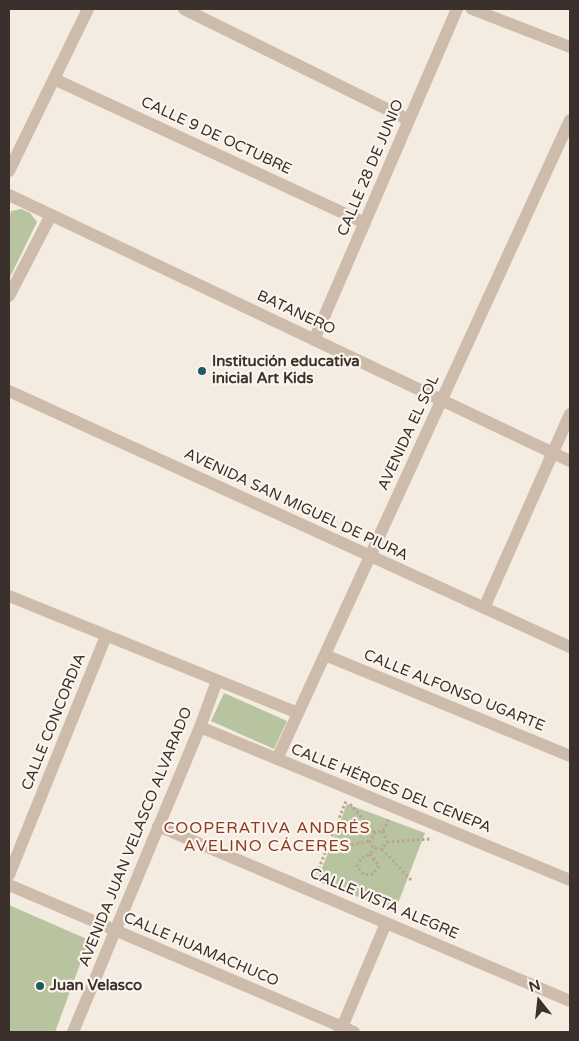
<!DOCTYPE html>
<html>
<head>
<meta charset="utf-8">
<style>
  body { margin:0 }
  #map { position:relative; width:579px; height:1041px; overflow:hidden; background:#f4ebe1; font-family:"Varela Round",sans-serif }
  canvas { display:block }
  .frame { position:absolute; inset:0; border:10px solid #3b302b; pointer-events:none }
  .north { position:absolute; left:514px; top:976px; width:50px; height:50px; -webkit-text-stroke:4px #fbf5ee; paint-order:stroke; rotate:344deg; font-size:14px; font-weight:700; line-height:20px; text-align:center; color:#3b302b }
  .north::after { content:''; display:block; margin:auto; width:18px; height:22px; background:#3b302b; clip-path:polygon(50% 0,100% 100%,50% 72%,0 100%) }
</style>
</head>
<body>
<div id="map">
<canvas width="579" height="1041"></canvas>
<div class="frame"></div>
<div class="north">N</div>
</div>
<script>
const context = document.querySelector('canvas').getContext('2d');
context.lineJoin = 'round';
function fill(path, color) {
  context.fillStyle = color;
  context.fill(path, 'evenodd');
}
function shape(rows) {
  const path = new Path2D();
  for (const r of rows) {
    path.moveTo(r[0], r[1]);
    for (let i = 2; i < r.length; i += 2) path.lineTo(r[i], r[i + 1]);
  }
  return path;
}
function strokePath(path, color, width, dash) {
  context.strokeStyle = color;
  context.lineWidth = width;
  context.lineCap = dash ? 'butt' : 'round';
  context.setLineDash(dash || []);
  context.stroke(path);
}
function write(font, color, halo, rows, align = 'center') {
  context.font = font + ' "Varela Round",sans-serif';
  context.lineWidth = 4.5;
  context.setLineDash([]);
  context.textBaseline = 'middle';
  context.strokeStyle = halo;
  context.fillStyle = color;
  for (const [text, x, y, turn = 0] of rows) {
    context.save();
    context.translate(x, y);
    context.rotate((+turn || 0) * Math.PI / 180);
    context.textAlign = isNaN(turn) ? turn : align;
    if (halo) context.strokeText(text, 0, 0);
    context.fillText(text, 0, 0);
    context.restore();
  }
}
const green = shape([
  [21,209,30,213,37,222,9,279,9,221,11,211],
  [224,693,287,721,274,749,211,721],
  [347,804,425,833,395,911,317,881],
  [9,905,89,940,55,1032,9,1032]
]);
const path = shape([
  [350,804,375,833],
  [383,831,387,842,382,849,373,848,370,841,375,833,383,831,389,819],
  [387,842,430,839],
  [382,849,412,881],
  [327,850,370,841],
  [370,854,379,866,373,874,364,875,357,866,362,858,370,854,373,848],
  [315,878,346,801]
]);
const minor = shape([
  [184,9,409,120],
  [472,9,570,47],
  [54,79,365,223],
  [9,171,88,9],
  [9,195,570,461],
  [9,296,51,215],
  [314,340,457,9],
  [9,391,570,647],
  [9,596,298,713],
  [484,608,570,414],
  [325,655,570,756],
  [200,727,570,880],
  [277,759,570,120],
  [158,826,570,1001],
  [9,875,106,636],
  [9,885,354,1032],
  [73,1032,200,727,217,681],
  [340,1032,386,923]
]);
const markers = [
  [202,371,5,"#1f5a5e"],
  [40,986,5,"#1f5a5e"]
];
const streetNames = [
  ["CALLE 9 DE OCTUBRE",216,136,25],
  ["CALLE 28 DE JUNIO",371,168,-67],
  ["BATANERO",296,313,25],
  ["AVENIDA EL SOL",409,433,-65],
  ["AVENIDA SAN MIGUEL DE PIURA",296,505,25],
  ["CALLE ALFONSO UGARTE",454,691,22],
  ["CALLE CONCORDIA",54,722,-68],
  ["CALLE HÉROES DEL CENEPA",391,789,22],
  ["AVENIDA JUAN VELASCO ALVARADO",136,837,-68],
  ["CALLE VISTA ALEGRE",384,904,23],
  ["CALLE HUAMACHUCO",201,950,23]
];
const poiNames = [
  ["Institución educativa",212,362],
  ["inicial Art Kids",212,379],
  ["Juan Velasco",50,986]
];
const neighbourhoodNames = [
  ["COOPERATIVA ANDRÉS",267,829],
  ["AVELINO CÁCERES",267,847]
];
fill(green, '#b8c4a0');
strokePath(path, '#b9a596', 3, [2.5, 2.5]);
strokePath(minor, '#cdbbac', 12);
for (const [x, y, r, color] of markers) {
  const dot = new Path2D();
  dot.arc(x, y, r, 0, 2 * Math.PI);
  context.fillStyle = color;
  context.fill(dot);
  strokePath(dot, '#fbf5ee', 2);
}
write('15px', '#3b302b', '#fbf5ee', streetNames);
write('bold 15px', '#3b302b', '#fbf5ee', poiNames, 'left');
context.letterSpacing = '1px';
write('16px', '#8c3b22', '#fbf5ee', neighbourhoodNames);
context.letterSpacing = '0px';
</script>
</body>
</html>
